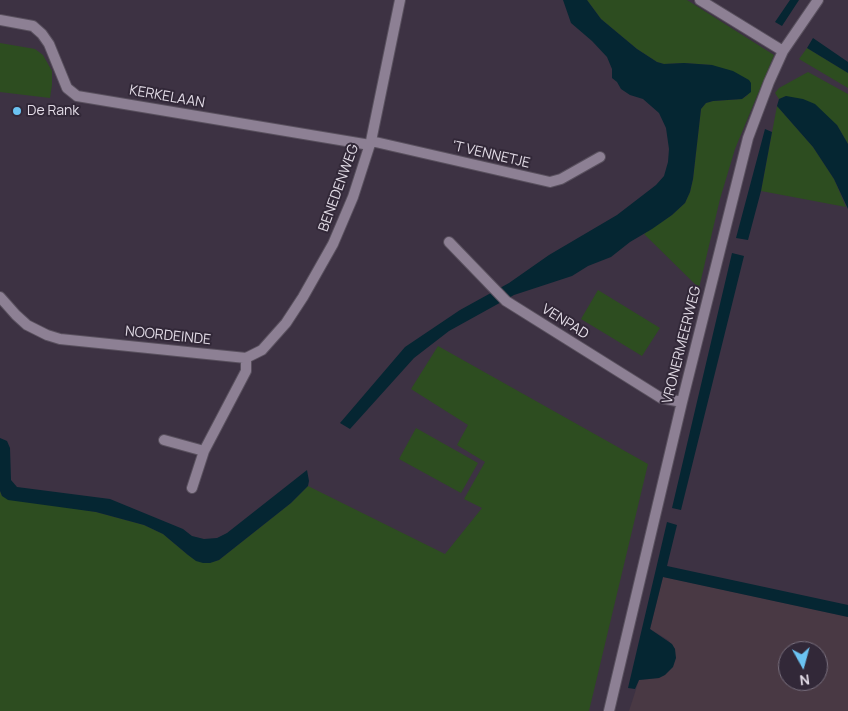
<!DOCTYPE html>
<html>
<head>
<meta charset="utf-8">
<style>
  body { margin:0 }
  #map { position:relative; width:848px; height:711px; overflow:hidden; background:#3d3243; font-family:Manrope,sans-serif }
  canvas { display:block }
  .north { position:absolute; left:778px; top:641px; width:50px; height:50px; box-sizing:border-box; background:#322838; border:1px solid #79707e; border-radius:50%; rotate:173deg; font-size:14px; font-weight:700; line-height:20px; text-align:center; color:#e3dce7 }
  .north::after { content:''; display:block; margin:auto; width:18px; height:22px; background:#6bc3f2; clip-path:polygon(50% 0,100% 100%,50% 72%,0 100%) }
</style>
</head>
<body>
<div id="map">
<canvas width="848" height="711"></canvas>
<div class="north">N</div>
</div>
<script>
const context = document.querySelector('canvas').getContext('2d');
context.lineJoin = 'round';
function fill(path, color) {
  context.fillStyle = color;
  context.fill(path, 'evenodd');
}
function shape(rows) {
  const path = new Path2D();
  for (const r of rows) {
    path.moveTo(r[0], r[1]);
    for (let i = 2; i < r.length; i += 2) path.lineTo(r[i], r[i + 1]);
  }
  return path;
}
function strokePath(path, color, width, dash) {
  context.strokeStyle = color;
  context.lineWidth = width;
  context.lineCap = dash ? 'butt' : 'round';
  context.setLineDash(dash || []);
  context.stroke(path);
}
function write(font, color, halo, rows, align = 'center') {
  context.font = font + ' Manrope,sans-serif';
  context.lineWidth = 4;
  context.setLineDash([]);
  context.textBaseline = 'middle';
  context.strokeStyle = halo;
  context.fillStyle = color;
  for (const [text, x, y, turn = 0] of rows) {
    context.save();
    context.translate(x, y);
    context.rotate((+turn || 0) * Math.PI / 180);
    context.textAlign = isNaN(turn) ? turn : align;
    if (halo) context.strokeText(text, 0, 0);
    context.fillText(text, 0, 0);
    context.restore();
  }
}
const industrial = shape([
  [663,577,848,617,848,711,629,711,639,680,659,678,675,649,668,640,650,629],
  [788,651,818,651,818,681,788,681]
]);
const green = shape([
  [587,0,687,0,774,55,735,149,720,199,699,288,644,234,672,215,685,203,690,192,693,179,701,109,706,103,713,101,742,99,748,95,712,65,684,63,664,64,657,62,637,49,601,19],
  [0,43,35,49,43,55,52,71,52,85,50,98,0,92],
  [807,48,848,73,848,88,799,59],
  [808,72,848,94,848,144,837,125,786,96,779,99,775,93,779,88],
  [777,106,813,147,834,179,846,207,761,191],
  [598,290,660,328,642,356,581,319],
  [438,346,648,464,589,711,0,711,0,491,2,496,96,512,144,525,163,534,188,555,209,563,219,560,291,503,308,486,445,554,482,508,464,499,485,462,457,445,468,425,411,389],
  [416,428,478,463,461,493,399,459]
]);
const water = shape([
  [563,0,587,0,601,19,637,49,657,62,664,64,684,63,712,65,733,71,749,80,751,83,751,92,742,99,713,101,706,103,701,109,693,179,690,192,685,203,672,215,652,229,630,242,611,257,588,266,572,276,514,295,449,331,414,358,350,429,340,423,405,347,460,310,509,283,549,255,617,215,656,185,664,176,668,162,669,149,666,128,659,113,643,99,630,95,621,89,617,82,612,78,612,69,607,57,592,41,571,23],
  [790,0,799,0,782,26,775,22],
  [813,38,848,62,848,73,807,48],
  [786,96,803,99,815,104,837,125,848,144,848,209,834,179,813,147,777,106,779,99],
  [765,129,772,132,761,191,748,240,736,238],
  [732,253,744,256,681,510,672,508],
  [0,438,7,441,10,448,11,480,17,487,110,499,183,529,192,536,204,539,217,538,227,533,307,470,309,481,308,486,291,503,219,560,210,563,203,563,196,561,188,555,163,534,144,525,96,512,8,500,2,496,0,491],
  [667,522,677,525,667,566,848,605,848,617,663,577,650,629,672,644,675,649,676,658,673,667,665,675,659,678,639,680,635,689,628,688]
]);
const street = shape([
  [700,0,783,51],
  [0,20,33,26,42,34,49,44,67,88,77,96,370,145],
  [371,141,550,182,561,179,600,157],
  [449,242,506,301,661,398,682,402],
  [0,297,16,315,27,325,47,335,60,339,246,358,262,350,286,323,303,297,333,244,353,197,371,141,400,0],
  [164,440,204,451],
  [192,488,204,451,246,371,246,358],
  [609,711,682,402,748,138,769,82,783,51,818,0]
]);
const markers = [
  [17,111,5,"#6bc3f2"]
];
const streetNames = [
  ["KERKELAAN",167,97,10],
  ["'T VENNETJE",491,155,13],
  ["BENEDENWEG",339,188,-70],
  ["VENPAD",565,322,32],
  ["NOORDEINDE",168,336,6],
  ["VRONERMEERWEG",682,345,-76]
];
const poiNames = [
  ["De Rank",27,111]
];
fill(industrial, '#493944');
fill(green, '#2d4d20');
fill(water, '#052632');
strokePath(street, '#59505e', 12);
strokePath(street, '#8d8094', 10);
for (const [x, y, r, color] of markers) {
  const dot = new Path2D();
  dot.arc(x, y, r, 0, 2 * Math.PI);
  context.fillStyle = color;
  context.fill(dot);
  strokePath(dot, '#322838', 2);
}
write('14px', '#e3dce7', '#322838', streetNames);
write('14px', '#e3dce7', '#322838', poiNames, 'left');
</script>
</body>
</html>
